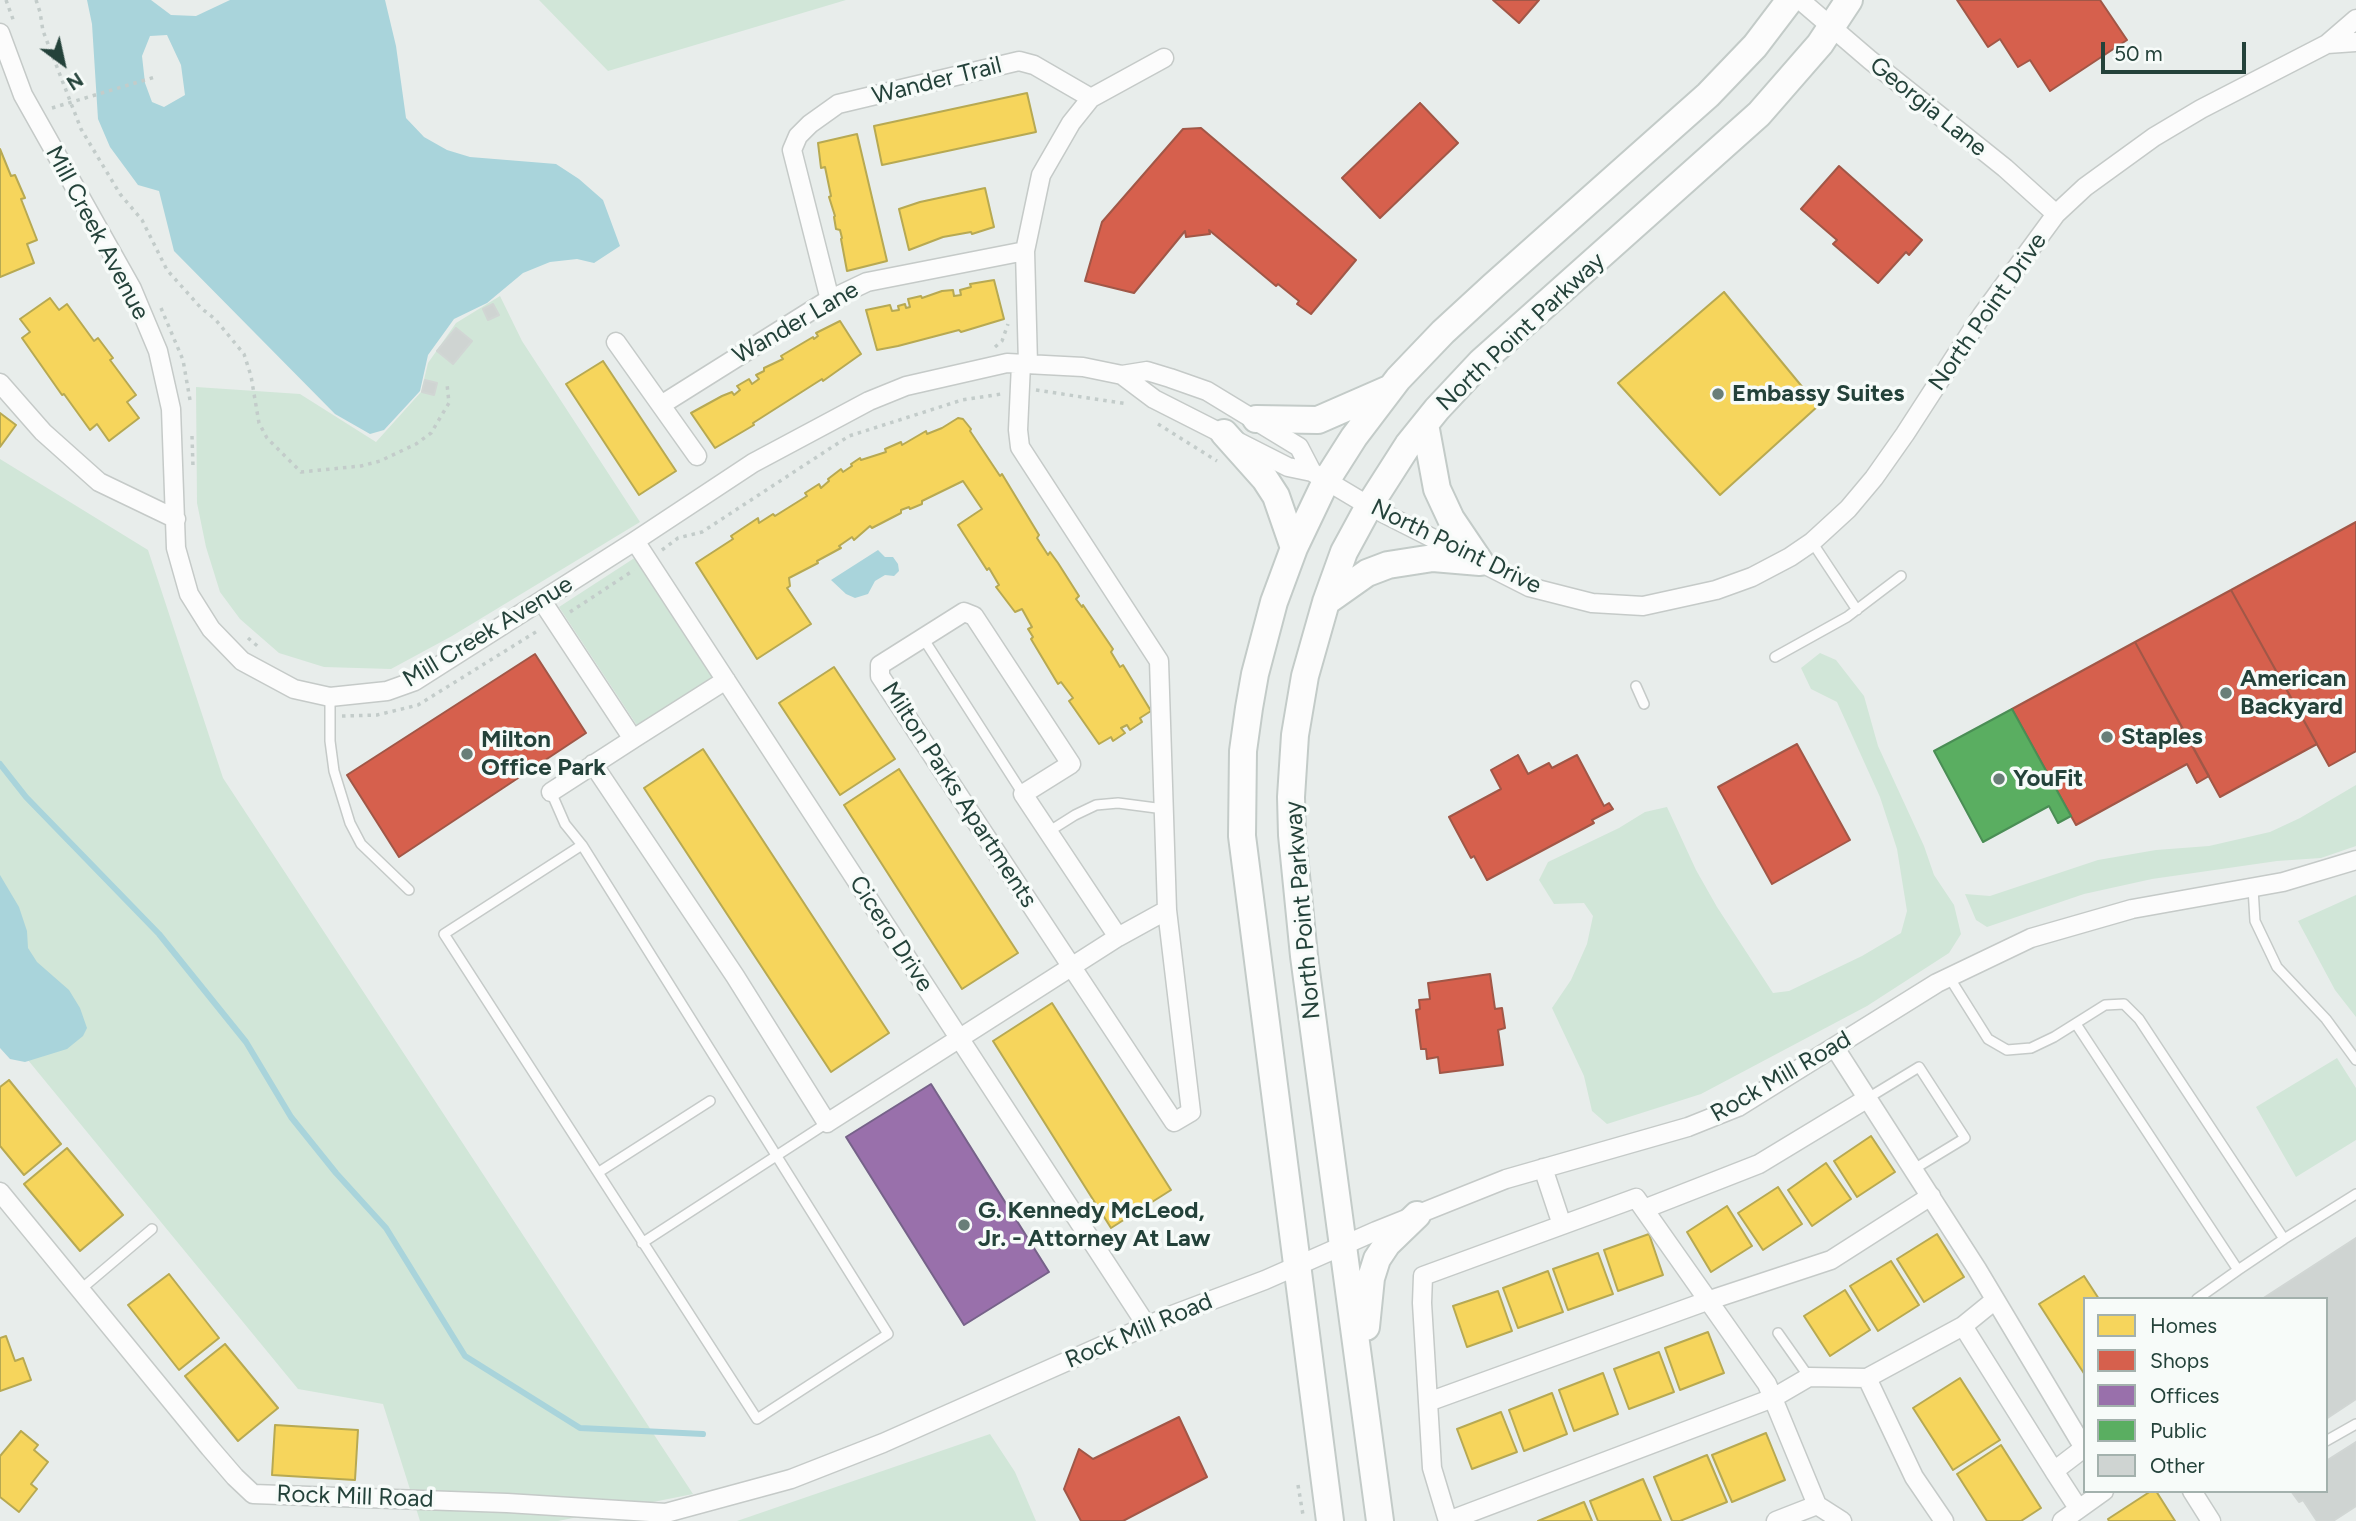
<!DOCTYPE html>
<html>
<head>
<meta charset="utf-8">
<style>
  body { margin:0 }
  #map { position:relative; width:2356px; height:1521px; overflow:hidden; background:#e8edeb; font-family:Figtree,sans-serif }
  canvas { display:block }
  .legend { position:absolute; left:2083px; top:1297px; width:245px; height:196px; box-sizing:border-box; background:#f7fbf9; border:2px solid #a3b1ad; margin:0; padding:9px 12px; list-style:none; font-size:21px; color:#24423a }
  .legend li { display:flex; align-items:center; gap:14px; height:35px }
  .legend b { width:35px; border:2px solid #a3b1ad }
  .north { position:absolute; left:28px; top:28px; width:70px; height:70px; -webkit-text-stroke:5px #f7fbf9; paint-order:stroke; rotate:147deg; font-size:19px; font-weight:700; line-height:28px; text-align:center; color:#24423a }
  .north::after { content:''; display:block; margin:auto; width:24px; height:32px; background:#24423a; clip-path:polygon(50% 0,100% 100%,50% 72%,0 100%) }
  .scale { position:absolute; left:2101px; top:42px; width:145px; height:32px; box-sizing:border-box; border:4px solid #24423a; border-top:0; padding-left:9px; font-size:21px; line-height:24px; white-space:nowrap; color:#24423a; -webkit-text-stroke:5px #f7fbf9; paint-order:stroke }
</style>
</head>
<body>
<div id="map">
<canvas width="2356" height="1521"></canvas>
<ul class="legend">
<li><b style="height:19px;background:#f6d55c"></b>Homes</li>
<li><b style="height:19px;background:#d6604d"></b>Shops</li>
<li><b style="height:19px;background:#9970ab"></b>Offices</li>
<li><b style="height:19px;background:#5aae61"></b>Public</li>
<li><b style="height:19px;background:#cfd4d2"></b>Other</li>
</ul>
<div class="north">N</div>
<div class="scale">50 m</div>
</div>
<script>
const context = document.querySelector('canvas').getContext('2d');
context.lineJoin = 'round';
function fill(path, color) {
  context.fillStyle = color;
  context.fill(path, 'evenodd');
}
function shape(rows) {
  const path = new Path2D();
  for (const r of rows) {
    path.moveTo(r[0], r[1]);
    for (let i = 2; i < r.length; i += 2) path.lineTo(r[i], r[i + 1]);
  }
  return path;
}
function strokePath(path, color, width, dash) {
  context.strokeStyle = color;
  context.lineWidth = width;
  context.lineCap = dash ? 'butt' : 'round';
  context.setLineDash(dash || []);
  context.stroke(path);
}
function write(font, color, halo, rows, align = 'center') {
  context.font = font + ' Figtree,sans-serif';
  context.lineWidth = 7;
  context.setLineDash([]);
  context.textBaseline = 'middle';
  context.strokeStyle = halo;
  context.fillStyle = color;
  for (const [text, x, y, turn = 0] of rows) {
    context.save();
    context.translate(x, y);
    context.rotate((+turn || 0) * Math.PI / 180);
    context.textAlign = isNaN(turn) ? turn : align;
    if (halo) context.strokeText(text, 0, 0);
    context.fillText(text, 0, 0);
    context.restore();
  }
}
const green = shape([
  [539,0,846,0,608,71],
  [500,296,522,341,640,522,452,636,391,669,324,667,279,653,240,619,220,592,206,547,197,503,196,387,300,394,376,442,421,392,428,363,456,323],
  [0,459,148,550,223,778,693,1494,558,1521,420,1521,383,1404,298,1389,0,1026],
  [636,557,714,676,638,727,559,607],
  [1820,653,1836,660,1864,696,1878,746,1924,846,1934,875,1954,905,1961,934,1949,953,1867,1006,1701,1094,1607,1124,1592,1111,1584,1076,1552,1008,1571,980,1587,944,1593,916,1584,903,1554,904,1539,880,1548,862,1619,828,1645,812,1667,807,1696,870,1717,907,1773,993,1789,991,1862,956,1901,933,1907,911,1897,849,1880,797,1837,702,1811,689,1801,668],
  [2356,785,2356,846,2321,858,2277,861,2152,879,2084,894,1987,927,1976,920,1965,894,1990,896,2098,860,2156,850,2209,846,2270,832,2300,818],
  [2356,895,2356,1017,2335,990,2298,921],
  [2337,1058,2356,1088,2356,1140,2296,1177,2256,1107],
  [990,1434,1015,1472,1036,1521,737,1521]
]);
const water = shape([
  [87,0,151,0,171,15,196,16,230,0,385,0,396,46,406,118,424,137,447,150,470,157,556,164,579,179,603,200,620,246,594,263,577,259,550,262,523,273,487,303,454,319,428,355,420,391,384,430,370,434,335,414,174,251,159,191,138,185,110,147,98,119,92,24],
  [167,35,181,65,185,95,164,107,152,102,145,83,142,56,150,36],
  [878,550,885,557,893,557,898,564,899,571,894,576,885,575,875,581,868,594,855,598,846,594,831,580],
  [0,875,19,907,27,931,28,948,37,962,69,990,80,1008,87,1028,83,1036,67,1049,25,1062,10,1059,0,1048]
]);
const homes = shape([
  [1027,93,1036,132,882,165,874,126,1027,93],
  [857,134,887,261,847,271,841,239,842,238,840,230,836,229,834,217,835,216,829,197,831,196,825,167,821,168,818,143,857,134],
  [0,149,11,176,15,175,25,198,21,199,37,240,27,244,34,263,0,277,0,149],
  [985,188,994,227,972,234,971,232,943,237,909,250,899,209,920,202,985,188],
  [994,280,1004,319,961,332,959,330,898,346,877,350,866,310,890,305,892,311,899,310,898,306,905,304,906,308,910,307,908,299,921,296,922,298,942,291,953,290,954,296,961,295,960,290,971,287,970,284,994,280],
  [1724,292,1818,406,1720,495,1618,383,1724,292],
  [50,298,59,310,67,304,94,341,98,338,113,358,110,360,136,395,127,402,139,418,109,441,97,424,90,430,64,394,62,395,22,338,30,332,20,319,50,298],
  [840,321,861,354,823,381,822,379,753,423,754,425,715,448,691,413,722,396,732,392,734,395,740,390,737,386,749,379,752,384,759,379,756,375,764,371,764,368,783,359,781,356,813,337,814,339,818,336,816,333,840,321],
  [603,361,676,471,639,495,566,384,603,361],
  [0,413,16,425,0,447,0,413],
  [958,418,963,419,971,429,970,431,1000,476,1002,474,1039,535,1037,538,1048,555,1050,552,1058,563,1079,596,1076,599,1082,607,1083,605,1113,649,1111,652,1120,667,1123,665,1151,711,1140,718,1142,722,1130,730,1127,725,1121,728,1125,733,1113,741,1111,737,1099,744,1069,701,1073,698,1061,682,1058,684,1031,639,1033,637,1028,629,1032,627,1022,609,1015,612,996,587,999,585,989,568,987,570,958,525,982,509,963,481,922,501,922,504,910,509,909,507,901,510,901,513,872,528,870,526,854,540,852,537,839,546,841,548,817,561,818,563,789,578,790,586,787,588,811,624,757,659,696,563,733,539,731,536,758,518,759,523,773,514,775,516,807,496,805,493,819,484,821,488,829,481,828,479,841,469,843,472,852,466,851,464,860,458,861,460,886,452,885,449,901,442,902,445,926,431,927,434,942,428,958,418],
  [834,667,895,759,840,795,779,703,834,667],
  [703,749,889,1033,831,1072,644,788,703,749],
  [899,769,1018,953,962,989,844,805,899,769],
  [1052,1003,1171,1190,1111,1228,993,1041,1052,1003],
  [9,1080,61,1144,24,1175,0,1146,0,1087,9,1080],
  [1871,1136,1895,1172,1857,1197,1834,1161,1871,1136],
  [67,1148,123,1215,80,1251,24,1184,67,1148],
  [1826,1163,1851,1199,1812,1226,1788,1190,1826,1163],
  [1778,1187,1802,1224,1763,1250,1738,1213,1778,1187],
  [1727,1206,1752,1246,1711,1272,1687,1232,1727,1206],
  [1649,1234,1663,1275,1618,1291,1604,1250,1649,1234],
  [1937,1234,1964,1277,1924,1302,1897,1259,1937,1234],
  [1598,1253,1613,1294,1568,1310,1553,1269,1598,1253],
  [1891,1261,1919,1305,1878,1331,1850,1286,1891,1261],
  [1548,1271,1563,1312,1518,1328,1503,1288,1548,1271],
  [169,1274,219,1338,179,1370,128,1305,169,1274],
  [2084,1276,2099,1299,2085,1299,2085,1375,2039,1304,2084,1276],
  [1845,1290,1870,1330,1830,1356,1804,1316,1845,1290],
  [1498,1291,1512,1331,1467,1347,1453,1306,1498,1291],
  [1708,1332,1724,1373,1680,1390,1665,1348,1708,1332],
  [6,1336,15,1361,23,1358,31,1380,0,1391,0,1338,6,1336],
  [225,1344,278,1408,238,1441,185,1376,225,1344],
  [1659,1352,1674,1392,1629,1409,1614,1369,1659,1352],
  [1603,1373,1618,1414,1574,1431,1559,1390,1603,1373],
  [1960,1378,2000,1440,1953,1470,1913,1408,1960,1378],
  [1552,1393,1567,1434,1524,1451,1509,1410,1552,1393],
  [1501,1412,1517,1452,1472,1469,1457,1429,1501,1412],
  [275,1425,358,1430,355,1480,272,1475,275,1425],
  [21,1431,38,1445,34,1450,48,1462,31,1484,37,1489,19,1512,0,1497,0,1456,21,1431],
  [1766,1433,1785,1480,1732,1502,1712,1455,1766,1433],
  [2001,1445,2041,1508,2021,1521,1987,1521,1957,1474,2001,1445],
  [1707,1455,1727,1502,1680,1521,1672,1521,1654,1477,1707,1455],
  [1643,1479,1661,1521,1598,1521,1590,1501,1643,1479],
  [2151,1491,2156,1491,2175,1521,2109,1521,2108,1519,2151,1491],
  [1584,1502,1592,1521,1538,1521,1584,1502]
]);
const shops = shape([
  [1493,0,1539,0,1519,23,1493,0],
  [1957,0,2100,0,2127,40,2050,91,2030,60,2018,67,2000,39,1988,47,1957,0],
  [1420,103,1458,143,1380,218,1342,178,1420,103],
  [1201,128,1356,260,1311,314,1297,304,1299,301,1278,284,1276,286,1209,230,1210,234,1186,237,1185,231,1134,293,1085,281,1102,222,1183,129,1201,128],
  [1839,166,1922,240,1909,255,1906,252,1878,283,1833,244,1837,240,1801,209,1839,166],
  [2356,522,2356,751,2329,766,2231,590,2356,522],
  [2231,590,2317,744,2220,797,2135,642,2231,590],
  [2135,642,2209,776,2197,783,2187,764,2076,825,2012,709,2135,642],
  [535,654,586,733,399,857,347,775,535,654],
  [1797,744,1850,840,1772,884,1718,787,1797,744],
  [1518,755,1528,774,1549,763,1552,768,1577,755,1604,806,1609,803,1613,809,1592,820,1594,823,1487,880,1474,856,1471,858,1449,817,1501,789,1491,770,1518,755],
  [1490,974,1495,1009,1502,1008,1505,1028,1498,1030,1503,1065,1440,1073,1438,1057,1427,1059,1426,1049,1421,1049,1416,1010,1420,1009,1419,1000,1430,999,1428,983,1490,974],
  [1179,1417,1207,1477,1123,1521,1081,1521,1064,1489,1079,1449,1093,1459,1179,1417]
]);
const offices = shape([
  [931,1084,1049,1272,964,1325,846,1137,931,1084]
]);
const public = shape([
  [2012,709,2071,816,2058,823,2049,806,1983,842,1934,751,2012,709]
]);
const stream = shape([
  [0,764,26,797,159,934,246,1042,291,1117,336,1173,386,1228,465,1356,580,1428,703,1434]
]);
const building = shape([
  [493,304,499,315,488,320,483,309,493,304],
  [456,328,472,341,453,364,437,351,456,328],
  [425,380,437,383,434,395,422,392,425,380],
  [2356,1238,2356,1399,2326,1419,2326,1299,2262,1299,2356,1238],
  [2356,1442,2356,1506,2333,1521,2317,1521,2303,1500,2299,1502,2291,1491,2326,1491,2326,1461,2356,1442]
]);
const path = shape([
  [6,0,14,22],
  [36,0,40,12,43,31,81,129,120,194,142,220,167,270,201,308,215,319,244,354,251,376,259,423,267,438,301,472,361,466,380,461,416,444,431,433,449,403,447,384],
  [52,108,155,77],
  [161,308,183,360,190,400],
  [995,347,1002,341,1008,324],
  [1036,390,1128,404],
  [1158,424,1217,461],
  [192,436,193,467],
  [662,550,678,538,702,532,849,436,962,400,1001,394],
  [570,612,634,570],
  [248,638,261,649],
  [342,716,377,715,418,705,539,630],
  [1298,1485,1303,1515]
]);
const lane = shape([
  [1812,542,1857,610],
  [923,638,1023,794],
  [1775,657,1847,617,1901,576],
  [1636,686,1644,704],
  [330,697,330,741,334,771,350,823,361,844,409,890],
  [551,792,565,824,582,845,888,1334,757,1419,444,934,582,845],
  [1048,832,1075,815,1096,805,1118,803,1164,809],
  [2253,888,2255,921,2277,967,2326,1019,2356,1060],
  [1949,977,1988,1039,2007,1050,2031,1048,2054,1037,2105,1005,2124,1004,2139,1019,2284,1239,2356,1194],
  [2076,1024,2238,1270,2284,1239],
  [1868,1098,1919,1067,1965,1138,1914,1169],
  [599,1172,710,1101],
  [642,1243,827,1123],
  [80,1290,152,1229],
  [2197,1299,2238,1270],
  [1778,1333,1809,1377],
  [2326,1441,2356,1424]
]);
const street = shape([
  [1800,0,1870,60,2005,168,2056,214],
  [0,33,23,95,132,289,158,351,171,409,176,548,189,594,211,629,242,661,294,689,330,697,387,691,415,681,635,541,753,463,869,401,906,386,1007,363,1083,367,1122,375,1147,371,1170,378,1207,391,1299,447,1312,472],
  [2327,44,2356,42],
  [830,300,792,150,798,136,810,124,838,104,1019,61,1034,65,1091,98],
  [616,342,697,456],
  [1021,364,1018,430,1020,447,1159,661,1167,910,1191,1112,1174,1122,880,676,880,665,964,612,974,616,1071,764,1023,794,1118,937],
  [1028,364,1025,251,1041,175,1071,123,1091,98,1164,58],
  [1122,375,1154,399,1288,467,1312,472,1369,506,1529,587,1592,603,1643,606,1716,590,1752,577,1790,557,1812,542,1848,509,1874,478,1905,434,1982,315,2056,214,2085,187,2154,137,2201,109,2327,44,2356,19],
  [0,383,43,432,99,482,176,519],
  [661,405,825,302,867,282,1025,251],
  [635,541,1147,1326],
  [542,601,633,739,726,680],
  [593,764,735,976,827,1123,1118,937,1167,910],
  [551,792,633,739],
  [1543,1168,1562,1225],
  [0,1192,210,1448,235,1477,253,1494,507,1503,666,1513,791,1479,883,1443,1167,1317,1265,1280,1376,1231,1506,1179,1688,1127,1738,1107,1937,983,2031,938,2132,909,2283,882,2356,860],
  [1644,1209,1759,1164,1868,1098],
  [1963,1326,1995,1300],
  [1867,1378,1914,1477,1944,1521],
  [1428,1402,1707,1301,1831,1260,1931,1196],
  [2054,1471,2078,1508],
  [2192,1491,2211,1521],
  [1448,1521,1773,1398,1809,1377,1867,1378,1963,1326,2054,1471,2084,1448,1977,1269,1835,1048],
  [1448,1521,1432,1468,1422,1303,1423,1276,1636,1198,1767,1384,1817,1505],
  [1776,1521,1817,1505,1842,1521],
  [2062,1521,2104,1491]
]);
const secondary = shape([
  [1256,419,1318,420,1389,389],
  [1425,424,1437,489,1451,519,1480,562],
  [1224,433,1265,479,1276,496,1294,548],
  [1326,602,1367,573,1388,565,1433,558,1480,562],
  [1366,1327,1371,1278,1377,1259,1387,1244,1417,1215],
  [1330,1521,1242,836,1243,751,1249,708,1255,674,1274,602,1294,548,1326,481,1354,437,1398,379,1443,332,1493,286,1708,95,1755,46,1790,0],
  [1380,1521,1304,956,1292,835,1291,797,1295,735,1305,676,1326,602,1344,552,1369,506,1408,445,1437,409,1481,362,1759,114,1820,44,1849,0]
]);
const markers = [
  [1718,394,7,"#697e78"],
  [2226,693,7,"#697e78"],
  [2107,737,7,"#697e78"],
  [467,754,7,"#697e78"],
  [1999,779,7,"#697e78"],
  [964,1225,7,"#697e78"]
];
const streetNames = [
  ["Wander Trail",937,81,-14],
  ["Georgia Lane",1928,107,39],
  ["Mill Creek Avenue",97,233,62],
  ["North Point Drive",1988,312,-55],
  ["Wander Lane",796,323,-30],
  ["North Point Parkway",1521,332,-43],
  ["North Point Drive",1456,547,26],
  ["Mill Creek Avenue",488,632,-31],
  ["Milton Parks Apartments",959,795,57],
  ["North Point Parkway",1303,910,-95],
  ["Cicero Drive",891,934,57],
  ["Rock Mill Road",1781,1077,-30],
  ["Rock Mill Road",1139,1331,-23],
  ["Rock Mill Road",355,1497,2]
];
const poiNames = [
  ["Embassy Suites",1732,394],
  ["American",2240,679],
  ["Backyard",2240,707],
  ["Staples",2121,737],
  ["Milton",481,740],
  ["Office Park",481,768],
  ["YouFit",2013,779],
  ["G. Kennedy McLeod,",978,1211],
  ["Jr. - Attorney At Law",978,1239]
];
fill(green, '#d1e6d8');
fill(water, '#a9d4db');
fill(homes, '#f6d55c');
strokePath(homes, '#b7a952', 2);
fill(shops, '#d6604d');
strokePath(shops, '#a15747', 2);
fill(offices, '#9970ab');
strokePath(offices, '#766289', 2);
fill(public, '#5aae61');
strokePath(public, '#4a8e55', 2);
strokePath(stream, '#a9d4db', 6);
fill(building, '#cfd4d2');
strokePath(building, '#d1d6d4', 2);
strokePath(lane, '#c5cac8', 12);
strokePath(street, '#c5cac8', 21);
strokePath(secondary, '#c3cbc8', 30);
strokePath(path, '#c3ccca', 3.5, [3.5, 5]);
strokePath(lane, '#fcfcfc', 9);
strokePath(street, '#fcfcfc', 18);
strokePath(secondary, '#fcfcfc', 26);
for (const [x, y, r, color] of markers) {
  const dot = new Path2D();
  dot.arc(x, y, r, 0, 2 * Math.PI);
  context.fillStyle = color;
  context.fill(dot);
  strokePath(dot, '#f7fbf9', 2.5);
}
write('24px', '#24423a', '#f7fbf9', streetNames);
write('bold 24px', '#24423a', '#f7fbf9', poiNames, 'left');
</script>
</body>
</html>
